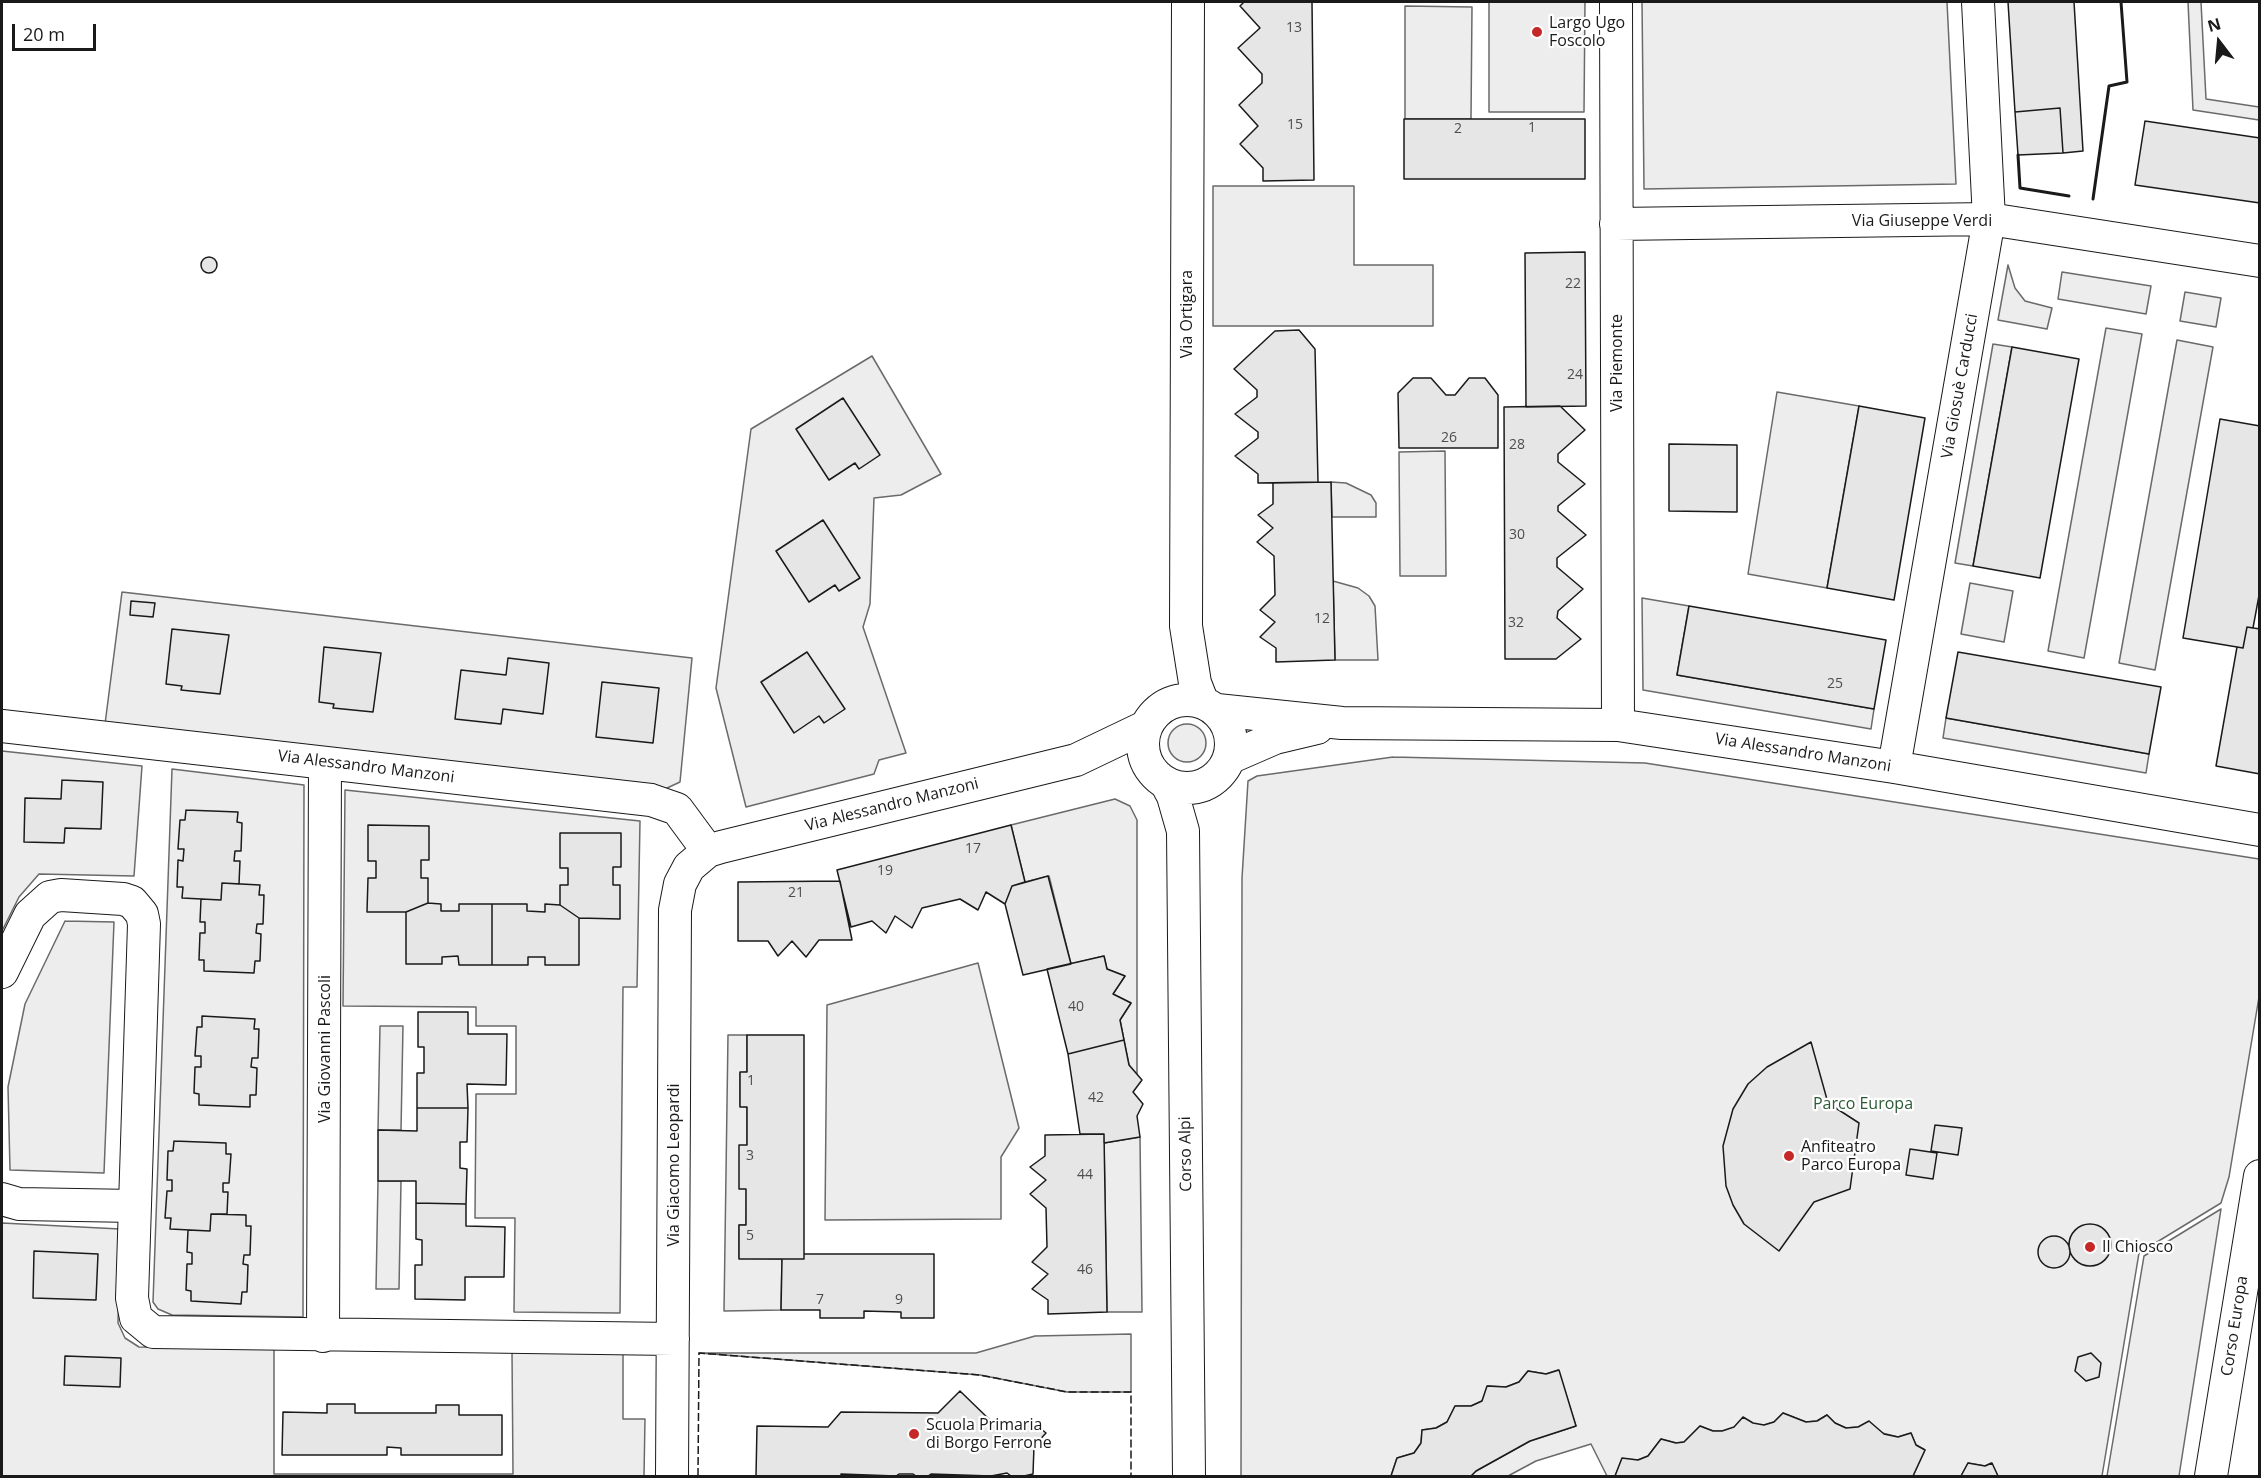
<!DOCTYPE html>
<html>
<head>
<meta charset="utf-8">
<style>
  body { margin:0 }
  #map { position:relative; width:2261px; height:1478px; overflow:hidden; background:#fff; font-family:"Open Sans",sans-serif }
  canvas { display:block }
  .frame { position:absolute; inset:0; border:3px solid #1a1a1a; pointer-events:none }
  .north { position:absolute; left:2189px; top:12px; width:60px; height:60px; -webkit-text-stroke:4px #fff; paint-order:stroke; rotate:344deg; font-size:16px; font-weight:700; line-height:24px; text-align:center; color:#1a1a1a }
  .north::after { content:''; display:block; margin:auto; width:21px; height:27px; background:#1a1a1a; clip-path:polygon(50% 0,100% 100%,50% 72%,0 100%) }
  .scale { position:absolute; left:12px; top:24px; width:84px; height:27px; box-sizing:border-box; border:3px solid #1a1a1a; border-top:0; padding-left:8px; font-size:18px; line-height:21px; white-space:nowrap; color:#1a1a1a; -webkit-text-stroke:4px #fff; paint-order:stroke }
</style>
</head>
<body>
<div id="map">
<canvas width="2261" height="1478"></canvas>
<div class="frame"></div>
<div class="north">N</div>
<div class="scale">20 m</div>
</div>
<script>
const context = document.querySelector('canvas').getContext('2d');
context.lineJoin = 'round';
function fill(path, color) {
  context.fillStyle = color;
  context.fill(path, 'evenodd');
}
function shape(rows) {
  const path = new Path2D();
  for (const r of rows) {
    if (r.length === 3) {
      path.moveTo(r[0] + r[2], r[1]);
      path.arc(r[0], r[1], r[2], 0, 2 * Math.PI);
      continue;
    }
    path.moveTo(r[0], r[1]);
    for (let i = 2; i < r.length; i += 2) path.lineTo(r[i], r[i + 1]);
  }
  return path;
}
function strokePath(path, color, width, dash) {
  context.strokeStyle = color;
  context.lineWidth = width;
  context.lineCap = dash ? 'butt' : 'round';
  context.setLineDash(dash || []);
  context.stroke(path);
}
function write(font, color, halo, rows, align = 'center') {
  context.font = font + ' "Open Sans",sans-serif';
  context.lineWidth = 4.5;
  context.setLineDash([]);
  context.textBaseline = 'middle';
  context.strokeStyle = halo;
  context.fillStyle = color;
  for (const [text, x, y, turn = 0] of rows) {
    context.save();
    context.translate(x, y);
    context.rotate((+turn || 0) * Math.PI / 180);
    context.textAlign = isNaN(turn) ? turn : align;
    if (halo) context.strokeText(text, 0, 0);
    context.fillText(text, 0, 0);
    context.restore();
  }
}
const built = shape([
  [1489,2,1585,2,1584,112,1489,112,1489,2],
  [1642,2,1947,2,1956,184,1644,189,1642,2],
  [2188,2,2201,2,2206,99,2259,107,2259,120,2193,110,2188,2],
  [1405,6,1472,7,1471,119,1405,119,1405,6],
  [1213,186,1354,186,1354,265,1433,265,1433,326,1213,326,1213,186],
  [2008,265,2015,288,2025,301,2052,308,2047,329,1998,320,2008,265],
  [2062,272,2151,286,2146,314,2058,299,2062,272],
  [2185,292,2221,298,2216,327,2180,321,2185,292],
  [2106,328,2142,334,2084,658,2048,651,2106,328],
  [2177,340,2213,347,2155,670,2119,663,2177,340],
  [1993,344,2012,347,1973,566,1955,563,1993,344],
  [872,356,941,474,901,495,874,498,870,604,863,627,906,753,879,760,874,774,746,807,716,688,751,429,872,356],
  [1777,392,1859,406,1827,588,1748,574,1777,392],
  [1445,451,1446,576,1400,576,1399,452,1445,451],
  [1331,482,1346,483,1371,495,1376,503,1376,517,1332,517,1331,482],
  [1333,581,1358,588,1369,596,1375,606,1378,660,1335,660,1333,581],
  [1970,583,2013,591,2004,642,1961,634,1970,583],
  [122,592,692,658,680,782,665,789,105,724,122,592],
  [1642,598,1689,606,1677,675,1874,709,1871,729,1643,690,1642,598],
  [1946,718,2149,754,2146,773,1943,738,1946,718],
  [1187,743,19],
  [2,751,142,766,134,876,39,874,19,897,2,931,2,751],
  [1393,757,1645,763,2259,859,2259,997,2229,1177,2221,1203,2139,1253,2102,1476,1998,1476,1991,1463,1985,1466,1968,1463,1961,1476,1913,1476,1925,1450,1916,1445,1911,1433,1898,1437,1858,1427,1846,1428,1835,1423,1827,1415,1817,1421,1806,1422,1783,1413,1774,1422,1764,1425,1722,1431,1713,1431,1700,1426,1684,1442,1676,1443,1661,1439,1648,1456,1638,1460,1622,1459,1615,1476,1607,1476,1591,1444,1536,1461,1508,1476,1471,1476,1476,1471,1530,1441,1576,1426,1558,1370,1546,1374,1528,1371,1519,1382,1506,1387,1488,1386,1482,1401,1471,1406,1455,1406,1447,1422,1436,1428,1422,1430,1421,1443,1414,1453,1397,1458,1391,1476,1241,1476,1242,878,1248,781,1257,776,1393,757],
  [172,769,304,785,303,1317,172,1315,158,1309,153,1302,172,769],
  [345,790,640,821,637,987,623,987,620,1313,514,1312,515,1218,475,1218,476,1094,516,1094,516,1026,476,1026,476,1007,343,1006,345,790],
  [1115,799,1130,806,1137,820,1137,1075,1129,1065,1120,1020,1131,1003,1113,994,1125,976,1107,969,1104,956,1071,964,1049,876,1025,882,1011,825,1115,799],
  [65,921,114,922,104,1173,10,1170,8,1087,25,1004,65,921],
  [978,963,1019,1128,1001,1157,1001,1219,825,1220,827,1005,978,963],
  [380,1026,403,1026,401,1130,378,1130,380,1026],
  [728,1035,747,1035,747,1072,740,1073,740,1106,747,1107,747,1145,746,1225,739,1225,739,1258,782,1259,781,1310,724,1311,728,1035],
  [1140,1137,1142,1312,1107,1312,1104,1143,1140,1137],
  [378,1181,401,1181,399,1289,376,1289,378,1181],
  [2221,1209,2179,1476,2107,1476,2144,1256,2221,1209],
  [2,1223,120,1229,118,1323,125,1338,139,1347,274,1348,274,1474,513,1474,512,1352,623,1352,623,1419,645,1419,644,1476,2,1476,2,1223],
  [1131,1334,1131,1392,1067,1392,980,1375,699,1353,976,1353,1035,1336,1131,1334]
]);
const building = shape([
  [1244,2,1312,2,1314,180,1263,181,1263,168,1240,144,1258,126,1239,105,1262,83,1262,74,1238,48,1260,28,1240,6,1244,2],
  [2008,2,2074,2,2083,151,2063,153,2060,108,2015,112,2008,2],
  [2060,108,2063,153,2018,155,2015,112,2060,108],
  [1404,119,1585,119,1585,179,1404,179,1404,119],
  [2145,121,2260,138,2260,203,2135,185,2145,121],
  [1585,252,1586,406,1526,407,1525,253,1585,252],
  [209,265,8],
  [1299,330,1315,349,1318,482,1258,483,1258,474,1235,456,1258,438,1258,432,1235,414,1257,397,1257,390,1234,369,1275,331,1299,330],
  [2012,347,2079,359,2040,578,1973,566,2012,347],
  [1413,378,1431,378,1446,395,1455,395,1469,378,1485,378,1498,395,1498,448,1399,448,1398,393,1413,378],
  [843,398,880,455,859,469,855,463,829,480,796,429,843,398],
  [1560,406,1585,430,1558,454,1558,462,1585,484,1558,506,1558,511,1586,535,1557,558,1557,567,1583,589,1558,611,1557,618,1581,639,1556,659,1505,659,1504,407,1560,406],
  [1859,406,1925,418,1894,600,1827,588,1859,406],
  [2220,419,2260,426,2260,590,2253,628,2247,627,2243,648,2183,638,2220,419],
  [1669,444,1737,445,1737,512,1669,511,1669,444],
  [1331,482,1335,660,1276,662,1276,648,1260,637,1275,622,1260,610,1275,595,1274,556,1257,542,1273,528,1258,515,1273,504,1273,483,1331,482],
  [823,520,860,578,839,591,835,585,809,602,776,551,823,520],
  [131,601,155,603,153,617,130,615,131,601],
  [1689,606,1886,640,1874,709,1677,675,1689,606],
  [2247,627,2260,629,2260,774,2216,766,2237,647,2243,648,2247,627],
  [172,629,229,635,220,694,181,690,182,686,166,684,172,629],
  [324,647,381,653,373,712,333,708,334,704,319,702,324,647],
  [807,652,845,709,824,723,819,716,794,733,761,682,807,652],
  [1958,652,2161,687,2149,754,1946,718,1958,652],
  [508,658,549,663,543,714,503,709,501,724,455,719,461,670,506,675,508,658],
  [602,682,659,688,653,743,596,737,602,682],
  [62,780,103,782,101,829,65,828,64,843,24,842,25,798,61,799,62,780],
  [186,810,238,812,237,822,242,823,241,851,235,851,234,861,240,861,239,884,222,883,221,900,182,898,183,887,177,887,178,860,183,861,184,849,178,849,180,820,185,820,186,810],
  [368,825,429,826,429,860,421,860,421,878,428,878,428,903,406,912,367,912,368,878,376,878,376,861,368,861,368,825],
  [1011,825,1025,882,1012,886,1005,904,986,892,978,910,960,899,922,908,912,928,895,916,886,933,872,921,851,927,837,870,1011,825],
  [560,833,621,833,621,867,613,867,613,885,620,885,620,919,579,918,560,905,560,885,568,885,568,868,560,868,560,833],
  [1048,876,1071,964,1023,975,1005,904,1012,886,1048,876],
  [840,881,852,940,819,940,806,957,792,941,778,956,768,941,738,941,738,882,840,881],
  [222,883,260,885,259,895,264,895,263,924,257,924,256,933,261,934,260,961,255,961,254,973,204,971,204,960,199,960,200,933,205,933,205,922,200,922,201,899,221,900,222,883],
  [428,903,441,904,441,911,459,911,459,904,492,904,492,965,459,965,458,956,442,957,442,964,406,964,406,912,428,903],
  [492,904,527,904,527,911,545,912,545,904,560,905,579,918,579,965,545,965,545,957,528,957,528,965,492,965,492,904],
  [1104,956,1107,969,1125,976,1113,994,1131,1003,1120,1020,1124,1040,1068,1054,1047,969,1104,956],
  [418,1012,468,1012,468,1034,507,1034,506,1085,467,1084,468,1108,417,1108,417,1073,424,1073,424,1047,418,1047,418,1012],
  [202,1016,255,1019,254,1029,259,1029,258,1058,252,1058,251,1067,257,1068,256,1095,250,1095,250,1107,199,1105,199,1094,194,1093,195,1067,201,1067,201,1056,195,1056,197,1027,202,1027,202,1016],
  [747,1035,804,1035,804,1259,739,1259,739,1225,746,1225,746,1189,739,1189,739,1145,747,1145,747,1107,740,1107,740,1072,747,1072,747,1035],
  [1124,1040,1129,1065,1142,1080,1133,1092,1143,1104,1137,1116,1140,1137,1104,1143,1104,1134,1080,1134,1068,1054,1124,1040],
  [1811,1042,1828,1103,1859,1123,1850,1189,1814,1202,1779,1251,1744,1224,1733,1205,1726,1186,1723,1146,1733,1109,1748,1084,1767,1067,1811,1042],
  [417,1108,468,1108,467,1142,460,1142,460,1168,467,1169,466,1204,416,1203,416,1181,378,1181,378,1130,417,1131,417,1108],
  [1935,1125,1962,1128,1958,1155,1931,1151,1935,1125],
  [1104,1134,1107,1312,1048,1314,1048,1300,1032,1289,1048,1274,1032,1262,1047,1247,1046,1208,1030,1194,1046,1180,1030,1167,1045,1156,1045,1135,1104,1134],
  [174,1141,226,1143,226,1154,231,1154,229,1183,223,1183,223,1192,228,1192,227,1214,211,1214,210,1231,170,1229,171,1218,165,1218,167,1191,172,1191,172,1180,167,1180,168,1151,173,1151,174,1141],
  [1910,1149,1937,1153,1933,1179,1906,1175,1910,1149],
  [416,1203,466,1204,466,1226,505,1227,504,1277,465,1277,465,1300,415,1299,415,1265,422,1265,422,1240,416,1239,416,1203],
  [211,1214,246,1215,246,1226,251,1226,250,1255,244,1255,243,1264,248,1265,247,1292,242,1292,241,1304,191,1301,191,1291,186,1290,187,1264,192,1264,192,1253,187,1252,188,1230,210,1231,211,1214],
  [2090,1245,21],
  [2054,1252,16],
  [34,1251,98,1254,96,1300,33,1298,34,1251],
  [804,1254,934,1254,934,1318,901,1318,901,1312,864,1311,864,1318,820,1318,820,1310,781,1310,782,1259,804,1259,804,1254],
  [2091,1353,2101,1363,2099,1377,2086,1381,2075,1371,2078,1357,2091,1353],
  [65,1356,121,1358,120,1387,64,1385,65,1356],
  [1559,1370,1576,1426,1530,1441,1476,1471,1471,1476,1391,1476,1397,1458,1414,1453,1421,1443,1422,1430,1436,1428,1447,1422,1455,1406,1471,1406,1482,1401,1487,1386,1506,1387,1519,1382,1528,1371,1546,1374,1559,1370],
  [960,1391,993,1423,1034,1423,1046,1433,1034,1446,1033,1474,1024,1476,1011,1476,1007,1473,991,1476,931,1474,928,1476,916,1476,913,1474,899,1474,896,1476,841,1474,841,1476,756,1476,757,1426,828,1427,841,1412,938,1413,960,1391],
  [327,1404,355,1404,355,1413,436,1413,436,1405,459,1405,459,1415,502,1415,502,1455,401,1455,401,1448,387,1447,387,1455,282,1455,283,1412,327,1413,327,1404],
  [1783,1413,1806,1422,1817,1421,1827,1415,1835,1423,1846,1428,1858,1427,1869,1421,1884,1434,1898,1437,1911,1433,1916,1445,1925,1450,1913,1476,1615,1476,1622,1458,1638,1460,1648,1456,1661,1439,1676,1443,1684,1442,1700,1426,1713,1431,1722,1431,1734,1427,1743,1417,1753,1423,1764,1425,1774,1422,1783,1413],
  [1968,1463,1985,1466,1992,1463,1998,1476,1961,1476,1968,1463]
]);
const minor = shape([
  [1188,2,1186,626,1195,683,1202,701],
  [1616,2,1618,725],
  [1616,224,1989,219,2260,261],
  [1187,744,44],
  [1217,710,1342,723,1618,725,1894,767,2260,830],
  [2,726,651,800,677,809,708,851],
  [1229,758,1275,738,1317,728],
  [1894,767,1989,219,1978,2],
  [1166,783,1173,796,1183,831,1189,1476],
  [2,972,30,915,50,897,61,895,123,899,132,902,142,914,144,924,132,1298,136,1318,153,1332,673,1339],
  [2,1199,19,1204,135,1206],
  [323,1336,325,763],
  [672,1476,675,910,680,884,689,867,708,851,721,847,1076,760,1145,727],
  [2211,1476,2260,1176]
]);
const fence = shape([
  [698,1476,699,1353,980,1375,1067,1392,1131,1392,1131,1476]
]);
const wall = shape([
  [2018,155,2020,188,2069,196],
  [2093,199,2109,86,2127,82,2121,2]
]);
const markers = [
  [1537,32,6,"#c62828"],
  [1789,1156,6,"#c62828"],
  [2090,1247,6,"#c62828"],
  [914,1434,6,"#c62828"]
];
const numberNames = [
  ["13",1294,28],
  ["15",1295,125],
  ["1",1532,128],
  ["2",1458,129],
  ["22",1573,284],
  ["24",1575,375],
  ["26",1449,438],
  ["28",1517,445],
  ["30",1517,535],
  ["12",1322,619],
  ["32",1516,623],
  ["25",1835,684],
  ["17",973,849],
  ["19",885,871],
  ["21",796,893],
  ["40",1076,1007],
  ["1",751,1081],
  ["42",1096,1098],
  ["3",750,1156],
  ["44",1085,1175],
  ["5",750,1236],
  ["46",1085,1270],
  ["7",820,1300],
  ["9",899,1300]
];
const poiNames = [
  ["Largo Ugo",1549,23],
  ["Foscolo",1549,41],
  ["Anfiteatro",1801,1147],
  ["Parco Europa",1801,1165],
  ["Il Chiosco",2102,1247],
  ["Scuola Primaria",926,1425],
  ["di Borgo Ferrone",926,1443]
];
const streetNames = [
  ["Via Giuseppe Verdi",1922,221],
  ["Via Ortigara",1187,314,-90],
  ["Via Piemonte",1617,363,-90],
  ["Via Giosuè Carducci",1960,386,-80],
  ["Via Alessandro Manzoni",1803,753,9],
  ["Via Alessandro Manzoni",366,767,7],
  ["Via Alessandro Manzoni",892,805,-14],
  ["Via Giovanni Pascoli",325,1049,-90],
  ["Corso Alpi",1186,1154,-91],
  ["Via Giacomo Leopardi",674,1165,-90],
  ["Corso Europa",2235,1326,-81]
];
const parkNames = [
  ["Parco Europa",1863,1104]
];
fill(built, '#ededed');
strokePath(built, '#6a6a6a', 1.5);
fill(building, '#e6e6e6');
strokePath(building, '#1a1a1a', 1.5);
strokePath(minor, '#1a1a1a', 34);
strokePath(minor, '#fff', 32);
strokePath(fence, '#1a1a1a', 1.5, [8, 3]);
strokePath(wall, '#1a1a1a', 3);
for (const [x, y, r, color] of markers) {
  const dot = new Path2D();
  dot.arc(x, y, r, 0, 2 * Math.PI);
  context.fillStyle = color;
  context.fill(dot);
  strokePath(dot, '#fff', 2);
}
write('14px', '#4d4d4d', null, numberNames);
write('16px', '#1a1a1a', '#fff', poiNames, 'left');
write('16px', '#1a1a1a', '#fff', streetNames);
write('16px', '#2b5a34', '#fff', parkNames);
</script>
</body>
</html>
